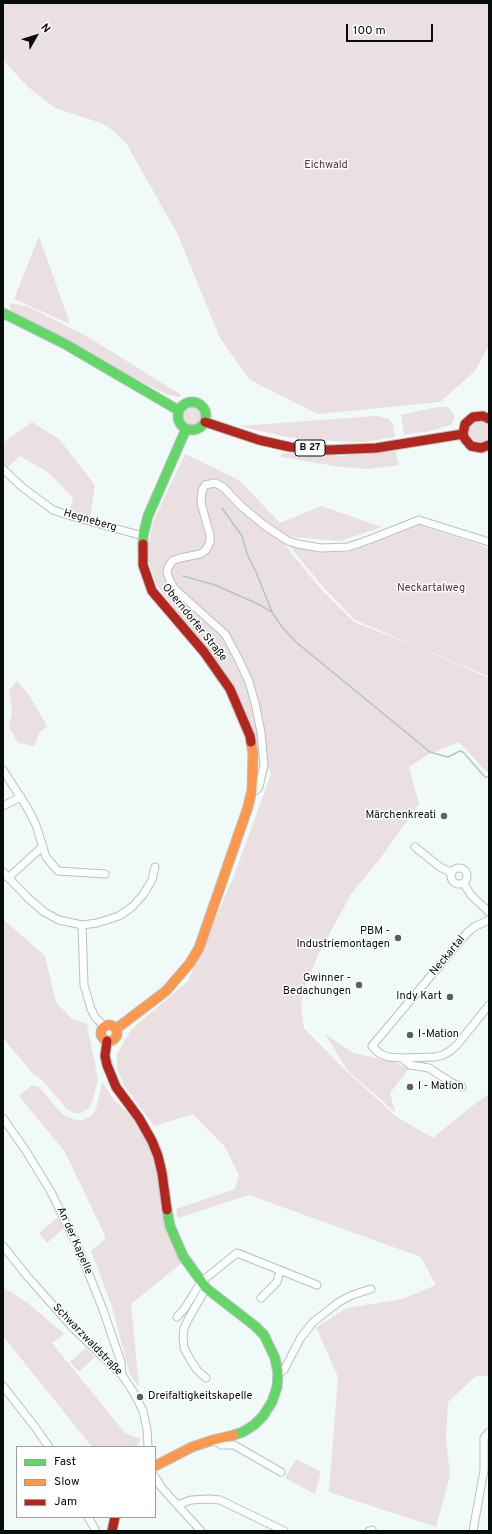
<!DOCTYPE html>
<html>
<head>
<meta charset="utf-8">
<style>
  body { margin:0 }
  #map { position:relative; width:492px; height:1534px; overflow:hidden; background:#f0faf8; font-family:Overpass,sans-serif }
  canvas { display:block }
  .frame { position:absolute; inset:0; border:4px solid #070d0c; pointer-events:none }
  .legend { position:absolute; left:16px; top:1446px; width:140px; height:72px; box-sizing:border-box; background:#fff; border:1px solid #9c9e9e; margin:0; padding:5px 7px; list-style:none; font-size:12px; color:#070d0c }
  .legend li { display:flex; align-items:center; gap:8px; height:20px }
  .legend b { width:20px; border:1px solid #9c9e9e }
  .north { position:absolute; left:16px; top:16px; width:40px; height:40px; -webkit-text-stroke:3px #fff; paint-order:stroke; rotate:51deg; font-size:11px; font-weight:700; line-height:16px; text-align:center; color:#070d0c }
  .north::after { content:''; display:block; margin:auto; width:14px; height:18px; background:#070d0c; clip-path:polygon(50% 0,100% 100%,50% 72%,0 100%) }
  .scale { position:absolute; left:346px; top:24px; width:87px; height:18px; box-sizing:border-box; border:2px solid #070d0c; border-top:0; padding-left:5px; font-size:12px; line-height:14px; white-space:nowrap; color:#070d0c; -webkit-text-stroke:3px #fff; paint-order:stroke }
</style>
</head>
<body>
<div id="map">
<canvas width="492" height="1534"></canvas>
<div class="frame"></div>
<ul class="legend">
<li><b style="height:5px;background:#63d668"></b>Fast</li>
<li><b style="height:5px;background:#ff974d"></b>Slow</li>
<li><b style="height:5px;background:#b3261e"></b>Jam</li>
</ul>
<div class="north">N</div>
<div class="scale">100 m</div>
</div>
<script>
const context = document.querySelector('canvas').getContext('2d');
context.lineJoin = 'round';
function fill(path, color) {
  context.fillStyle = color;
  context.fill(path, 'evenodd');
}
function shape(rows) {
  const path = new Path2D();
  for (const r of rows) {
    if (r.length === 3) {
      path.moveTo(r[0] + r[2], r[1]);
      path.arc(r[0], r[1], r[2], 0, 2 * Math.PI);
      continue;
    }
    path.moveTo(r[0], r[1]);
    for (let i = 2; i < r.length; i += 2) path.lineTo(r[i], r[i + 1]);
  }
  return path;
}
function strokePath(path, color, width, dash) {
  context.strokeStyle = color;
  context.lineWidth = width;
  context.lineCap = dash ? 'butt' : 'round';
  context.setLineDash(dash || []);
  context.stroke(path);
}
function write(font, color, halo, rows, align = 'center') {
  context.font = font + ' Overpass,sans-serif';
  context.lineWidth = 3;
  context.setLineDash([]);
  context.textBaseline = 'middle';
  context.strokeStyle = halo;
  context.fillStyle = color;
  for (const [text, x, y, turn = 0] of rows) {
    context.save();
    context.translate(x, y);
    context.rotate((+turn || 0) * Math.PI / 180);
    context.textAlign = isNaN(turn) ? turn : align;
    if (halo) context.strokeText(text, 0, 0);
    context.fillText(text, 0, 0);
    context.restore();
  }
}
const green = shape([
  [3,3,489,3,489,345,475,371,440,402,318,414,250,380,220,338,178,235,126,143,111,129,101,123,55,108,27,86,3,60],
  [39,236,70,324,14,299],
  [10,303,29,307,88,337,181,395,180,397,168,395,126,374,10,311],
  [192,416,11],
  [438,407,448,407,455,416,451,425,430,431,404,435,401,415],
  [376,416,388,418,393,424,395,437,365,442,309,440,282,436,239,426],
  [479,432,11],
  [32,422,59,439,95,485,90,518,69,513,73,498,49,473,20,456,7,468,3,464,3,443],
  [388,451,396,452,399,465,367,469,341,467,281,457,282,453,341,456],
  [185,454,239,480,280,523,321,506,382,527,340,541,291,537,285,545,319,587,354,622,413,645,486,677,489,677,489,772,486,771,459,742,427,755,409,767,419,804,382,856,351,894,318,955,303,992,301,1007,304,1028,347,1072,397,1117,433,1138,472,1106,489,1094,489,1376,476,1376,448,1402,446,1439,450,1475,436,1527,329,1492,338,1377,316,1327,347,1308,402,1299,436,1285,421,1257,249,1195,178,1218,176,1209,235,1189,239,1175,225,1147,193,1114,154,1126,124,1085,117,1068,117,1054,131,1030,188,981,234,876,271,774,246,711,223,669,190,630,156,584,147,555,153,522],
  [420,525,489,548,489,675,487,676,355,620,323,587,288,544,324,551,348,552],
  [17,681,29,695,47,726,40,732,34,746,18,743,9,727,12,712,9,690],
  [3,919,45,956,56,1002,72,1019,87,1024,98,1079,93,1100,88,1109,80,1113,74,1113,67,1109,42,1080,34,1075,3,1038],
  [325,1034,353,1053,395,1062,409,1069,390,1093,395,1112,348,1071],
  [102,1082,115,1101,137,1121,153,1153,183,1262,131,1304,139,1387,130,1375,112,1307,91,1251,106,1238,65,1152,19,1096,32,1085,39,1087,63,1115,79,1121,90,1117,96,1110],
  [58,1217,64,1228,47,1243,39,1233],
  [3,1287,29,1304,64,1334,52,1343,125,1433,141,1439,137,1447,92,1447,3,1336],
  [86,1348,95,1357,79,1372,70,1362],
  [296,1459,321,1472,315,1494,285,1478]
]);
const stream = shape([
  [222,508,242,536,248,556,256,572,272,612,282,627,296,642,430,752,448,757,460,751,463,752,485,777,489,777],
  [183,576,215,585,258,604,272,612]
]);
const street = shape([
  [3,469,22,487,53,510,71,516,143,536],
  [3,770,28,809,36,825,46,857,58,871,105,874],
  [252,790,256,790,259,787,264,765,261,732,255,703,249,682,239,660,225,634,175,589,171,583,167,573,168,568,172,561,180,558,200,554,206,550,210,542,210,535,201,503,202,491,205,485,215,483,223,487,241,506,264,525,288,541,298,544,321,548,348,547,371,539,419,520,489,542],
  [3,806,21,797],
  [415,847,440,867,452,873],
  [459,876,8],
  [3,872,28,898,44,912,59,920,82,925,97,923,119,916,132,907,143,895,152,880,155,867],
  [8,878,43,846],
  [464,884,471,895,489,912],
  [489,920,474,927,466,934,372,1046,379,1053,388,1057,402,1058,435,1057,443,1055,450,1051,457,1045,489,1005],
  [82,925,84,985,91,1009,95,1017,104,1026],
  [402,1058,410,1065,429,1068,452,1083,462,1087],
  [3,1118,26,1151,51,1192,77,1245,102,1307,121,1362,122,1375],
  [3,1246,27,1276,73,1328,122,1375,134,1393,143,1411,147,1429,148,1447],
  [261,1298,277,1282,280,1271],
  [177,1317,185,1308,201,1282,237,1253,317,1285],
  [278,1373,284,1370,300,1339,313,1322,339,1302,352,1295,371,1289],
  [206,1378,197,1370,190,1359,184,1348,183,1337,184,1328,190,1316,206,1288],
  [3,1386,35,1427,49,1447],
  [213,1440,221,1445,234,1445,281,1472],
  [155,1477,162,1488,201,1531],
  [177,1505,191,1500,209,1499,220,1500,284,1531],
  [88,1517,96,1531],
  [369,1531,372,1530],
  [473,1531,484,1470,484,1438,489,1432]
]);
const fast = shape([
  [3,313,65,344,178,410],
  [192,416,14],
  [143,544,143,536,148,516,186,429],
  [167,1210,170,1226,183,1256,206,1288,255,1326,264,1335,275,1358,278,1373,277,1387,272,1402,263,1416,254,1425,243,1432,234,1435]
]);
const slow = shape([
  [109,1033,8],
  [116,1029,166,991,190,963,199,948,248,807,252,790,253,754,251,742],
  [155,1466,192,1447,213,1440,234,1435]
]);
const jam = shape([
  [489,419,483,416,473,417,465,424,463,434,465,439,471,446,481,448,489,445],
  [205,422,259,440,290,447,328,450,376,448,463,434],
  [143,544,143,565,152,591,204,652,230,689,250,736,251,742],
  [107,1041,105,1056,107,1065,116,1087,139,1118,152,1141,158,1156,162,1173,167,1210],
  [112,1531,115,1517]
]);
const markers = [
  [444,816,4,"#59605f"],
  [398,938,4,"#59605f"],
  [359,985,4,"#59605f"],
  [450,997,4,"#59605f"],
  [410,1035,4,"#59605f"],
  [410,1087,4,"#59605f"],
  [140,1397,4,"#59605f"]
];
const shields = [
  [310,448,30]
];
const shieldNames = [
  ["B 27",310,448]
];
const parkNames = [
  ["Eichwald",326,166],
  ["Neckartalweg",431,589]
];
const streetNames = [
  ["Hegneberg",90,521,16],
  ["Oberndorfer Straße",194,623,51],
  ["Neckartal",448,956,-50],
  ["An der Kapelle",74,1241,66],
  ["Schwarzwaldstraße",87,1340,46]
];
const poiNames = [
  ["Märchenkreati",436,816],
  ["PBM -",390,932],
  ["Industriemontagen",390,945],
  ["Gwinner -",351,979],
  ["Bedachungen",351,992],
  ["Indy Kart",442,997],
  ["I-Mation",418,1035,"left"],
  ["I - Mation",418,1087,"left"],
  ["Dreifaltigkeitskapelle",148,1397,"left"]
];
fill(green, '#eadfe1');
strokePath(stream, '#adc9c4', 1.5);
strokePath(street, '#bac1c0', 9);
strokePath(fast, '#bac1c0', 11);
strokePath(slow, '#bac1c0', 11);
strokePath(jam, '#bac1c0', 11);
strokePath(street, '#fdfefe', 7);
strokePath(fast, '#63d668', 9);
strokePath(slow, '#ff974d', 9);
strokePath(jam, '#b3261e', 9);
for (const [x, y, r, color] of markers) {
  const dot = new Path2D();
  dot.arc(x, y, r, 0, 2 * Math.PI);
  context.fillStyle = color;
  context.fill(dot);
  strokePath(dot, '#fff', 1.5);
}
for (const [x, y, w] of shields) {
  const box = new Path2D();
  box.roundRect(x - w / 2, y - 8, w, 16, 3);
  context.fillStyle = '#fff';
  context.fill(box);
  strokePath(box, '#070d0c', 1);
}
write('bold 10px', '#070d0c', null, shieldNames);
write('11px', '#5e2f3a', '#fff', parkNames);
write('11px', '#070d0c', '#fff', streetNames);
write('11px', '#070d0c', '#fff', poiNames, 'right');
</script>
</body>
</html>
